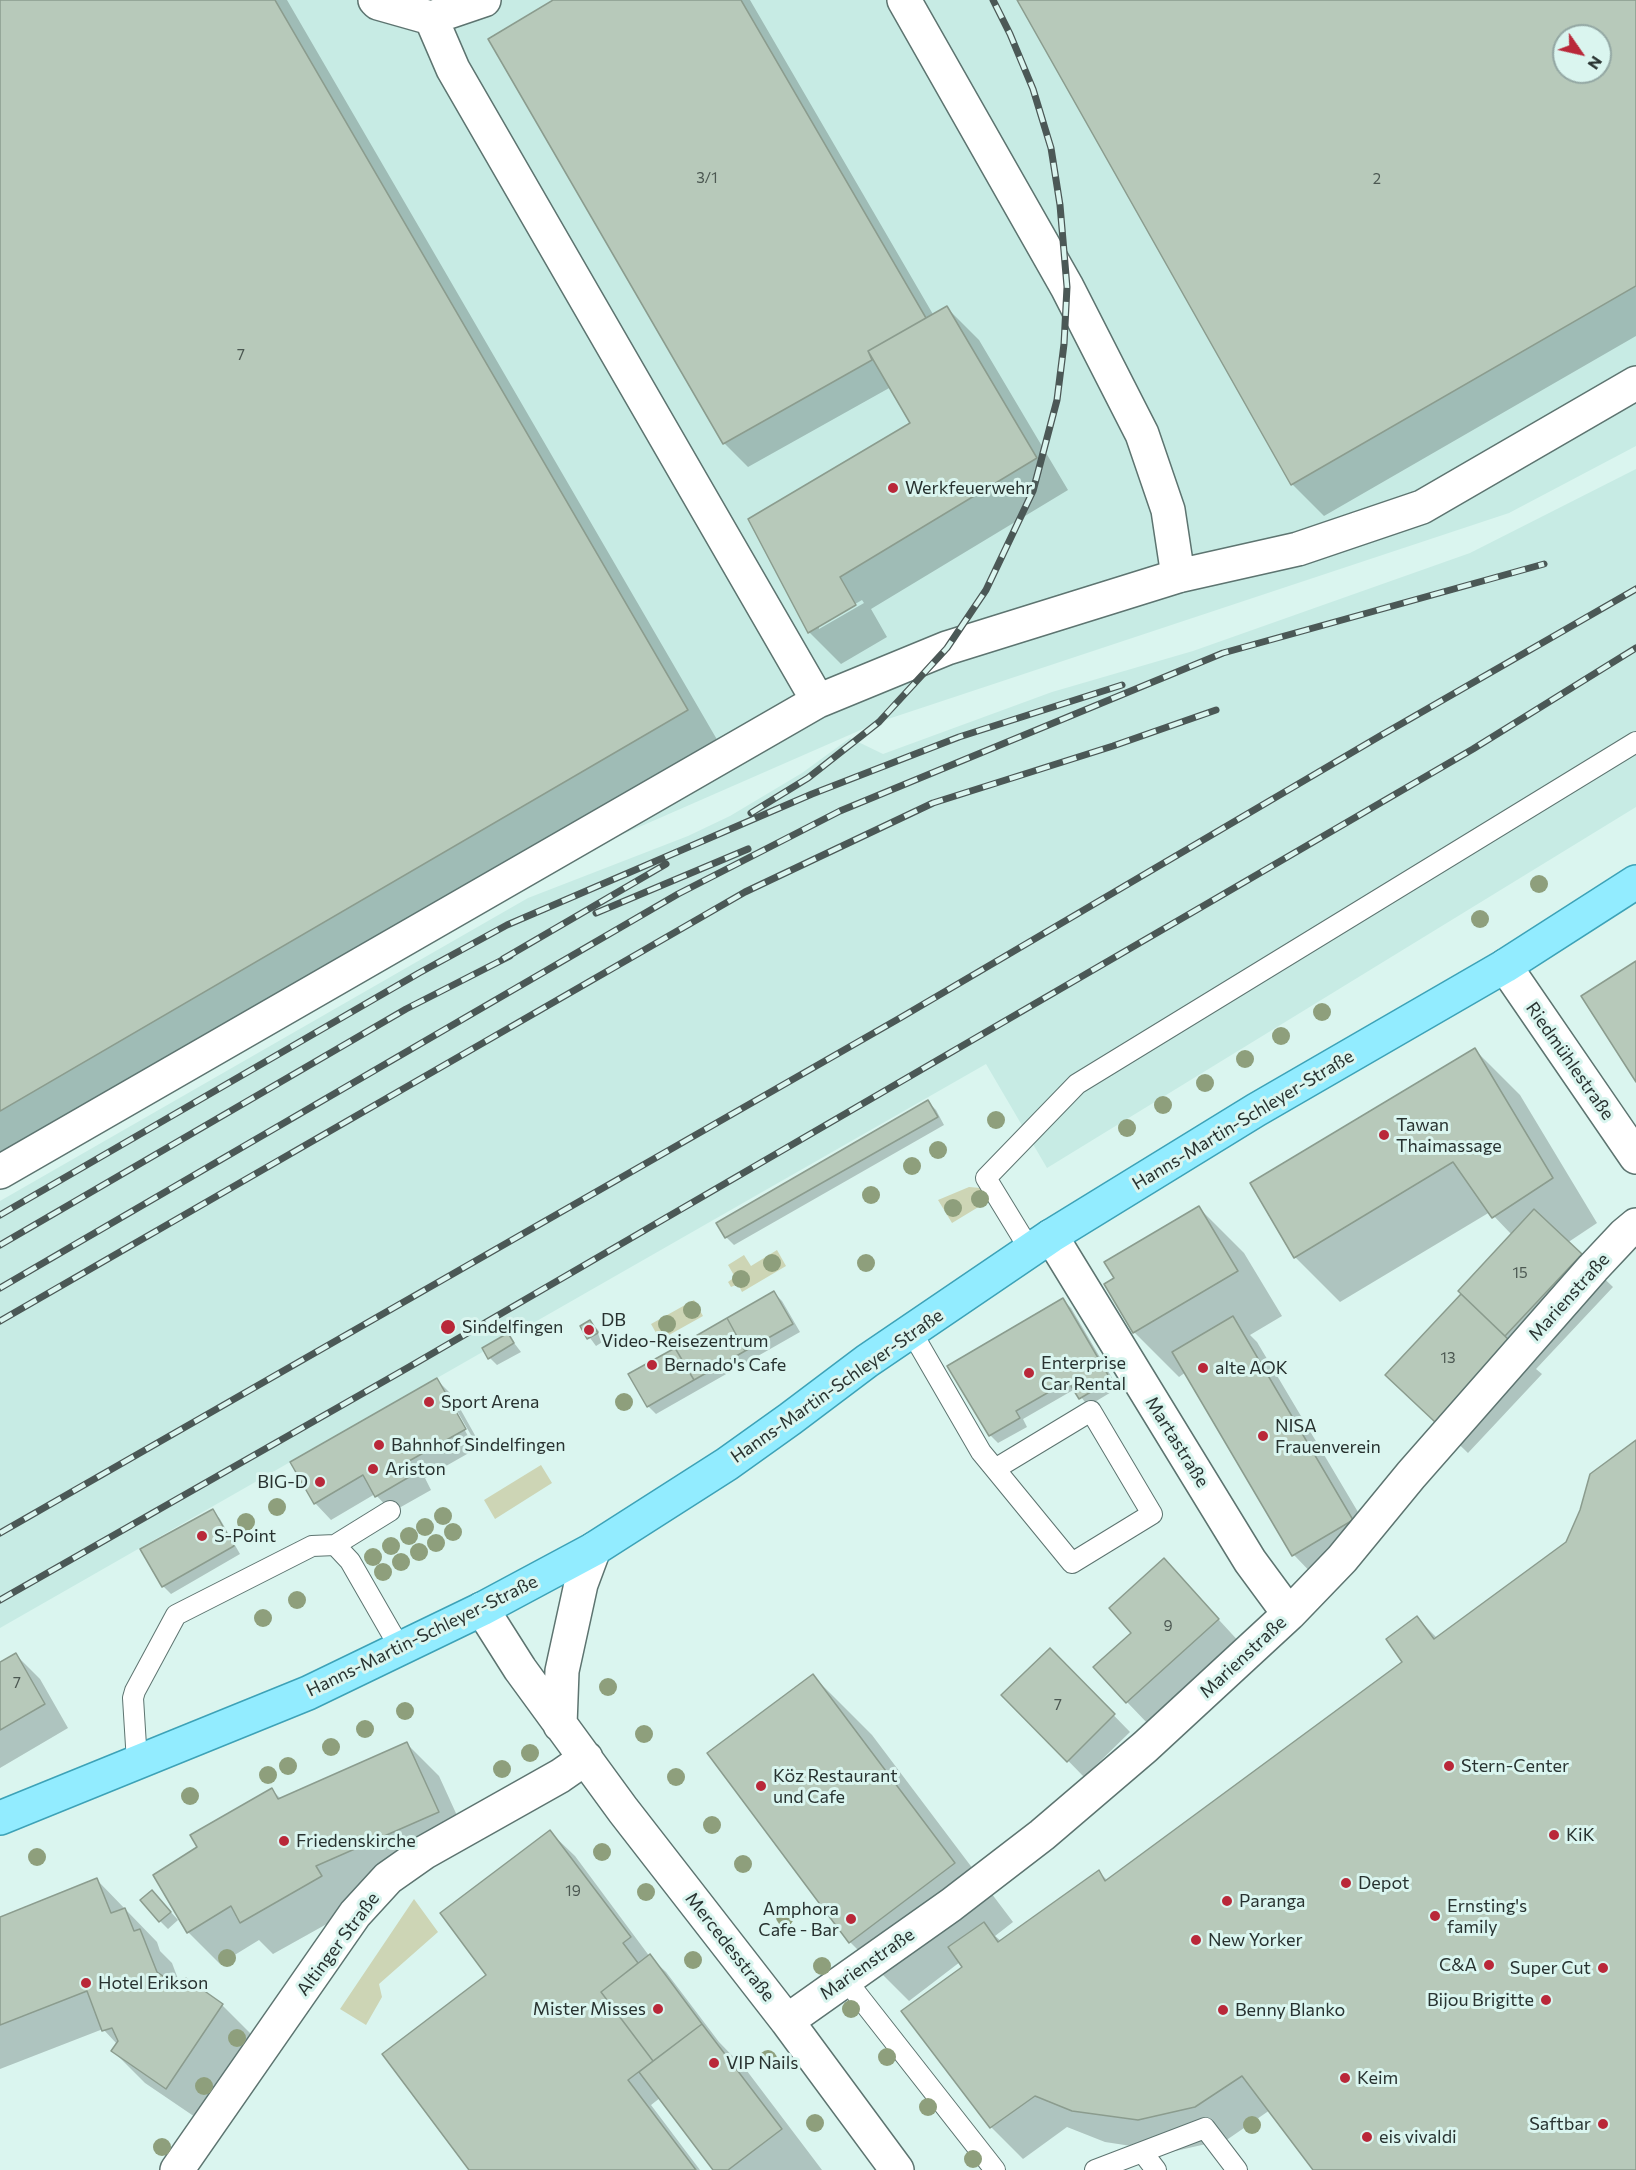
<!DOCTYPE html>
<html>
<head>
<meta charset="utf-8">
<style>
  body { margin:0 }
  #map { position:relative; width:1636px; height:2170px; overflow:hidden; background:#daf5ef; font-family:Commissioner,sans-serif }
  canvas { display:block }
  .north { position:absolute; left:1552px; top:24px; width:60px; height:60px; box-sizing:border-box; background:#daf5ef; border:2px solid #93a7a3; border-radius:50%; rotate:124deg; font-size:16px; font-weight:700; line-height:24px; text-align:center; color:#283230 }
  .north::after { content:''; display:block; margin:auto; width:21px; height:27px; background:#b92839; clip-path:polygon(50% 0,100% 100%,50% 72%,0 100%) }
</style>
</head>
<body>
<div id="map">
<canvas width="1636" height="2170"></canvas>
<div class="north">N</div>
</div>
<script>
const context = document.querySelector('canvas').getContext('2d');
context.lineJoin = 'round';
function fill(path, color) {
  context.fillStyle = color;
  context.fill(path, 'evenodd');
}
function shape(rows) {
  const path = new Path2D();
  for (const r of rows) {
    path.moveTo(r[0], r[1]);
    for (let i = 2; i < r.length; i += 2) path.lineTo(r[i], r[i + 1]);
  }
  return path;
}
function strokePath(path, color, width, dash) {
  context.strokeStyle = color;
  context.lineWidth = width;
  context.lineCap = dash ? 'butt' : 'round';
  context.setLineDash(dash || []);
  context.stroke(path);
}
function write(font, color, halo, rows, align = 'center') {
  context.font = font + ' Commissioner,sans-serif';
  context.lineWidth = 6;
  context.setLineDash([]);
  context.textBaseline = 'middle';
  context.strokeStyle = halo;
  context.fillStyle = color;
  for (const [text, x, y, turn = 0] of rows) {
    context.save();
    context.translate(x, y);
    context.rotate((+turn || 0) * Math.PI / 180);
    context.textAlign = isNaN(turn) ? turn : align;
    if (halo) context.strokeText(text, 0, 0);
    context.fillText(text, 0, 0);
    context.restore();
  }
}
const built = shape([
  [0,0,1636,0,1636,446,1509,513,879,722,486,894,0,1178],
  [1564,36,1600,36,1600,72,1564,72],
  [1636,469,1636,807,1047,1168,986,1064,0,1628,0,1201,528,898,688,836,730,816,802,773,850,738,883,754,1052,692,1193,651,1470,553]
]);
const green = shape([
  [969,1187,981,1188,990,1200,952,1223,938,1200],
  [777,1250,786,1266,742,1292,738,1284,731,1287,728,1282,735,1277,728,1265,744,1255,751,1266],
  [694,1300,703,1316,660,1340,651,1324],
  [541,1465,552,1483,495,1519,484,1500],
  [414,1899,438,1932,379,1984,382,1997,366,2025,340,2009]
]);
const shadow = shape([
  [0,0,287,0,719,743,0,1161],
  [556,0,750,0,934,316,947,308,979,340,1068,490,871,609,887,637,841,664,809,632,750,519,912,424,891,387,748,467,724,443],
  [862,600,864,603,819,629,819,625],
  [1018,0,1636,0,1636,336,1324,516,1292,484],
  [1564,36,1600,36,1600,72,1564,72],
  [1475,1050,1520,1095,1597,1223,1567,1243,1613,1287,1536,1369,1542,1374,1468,1453,1387,1375,1463,1295,1512,1235,1490,1212,1340,1302,1295,1257],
  [928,1102,936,1110,944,1125,734,1245,726,1237],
  [1199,1208,1244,1253,1282,1316,1250,1335,1257,1342,1377,1544,1318,1580,1294,1555,1186,1372,1179,1377,1134,1332],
  [774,1293,782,1301,800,1332,656,1414,648,1406],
  [1063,1300,1071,1308,1118,1388,1088,1406,1075,1389,1023,1419,1027,1427,998,1443,990,1435,949,1367],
  [590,1322,598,1330,604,1341,596,1346,582,1327],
  [508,1335,521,1352,497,1365,490,1358],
  [437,1380,453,1396,481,1446,425,1478,431,1490,392,1512,375,1494,331,1520,315,1503],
  [446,1397,449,1397,471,1435,468,1436],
  [1636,1442,1636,2170,1315,2170,1270,2110,1228,2139,1171,2152,1105,2142,1067,2127,1023,2159,991,2127,964,1968,960,1962,909,2001,850,1942,813,1676,872,1735,1013,1922,995,1936,1001,1941,1099,1872,1108,1881,1404,1662,1417,1618,1437,1638,1567,1543],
  [213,1511,220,1519,240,1554,171,1594,163,1586],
  [1164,1560,1242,1645,1151,1727,1127,1702,1133,1633],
  [1050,1650,1130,1732,1084,1777,1004,1695],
  [16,1655,40,1679,68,1728,0,1768,0,1664],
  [407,1744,439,1776,470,1844,273,1954,259,1940,220,1964,188,1932,199,1848,272,1790,281,1799],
  [550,1832,575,1856,650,1957,666,1972,719,2042,747,2071,822,2170,715,2170,660,2098,651,2105,700,2170,471,2170,488,1975],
  [97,1880,157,1942,160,1951,172,1963,181,1987,186,1980,222,2005,254,2037,198,2119,145,2083,113,2051,117,2044,103,2029,0,2069,0,1918],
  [160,1900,178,1920,168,1929,160,1921]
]);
const building = shape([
  [0,0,275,0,688,710,0,1111,0,0],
  [553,0,741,0,926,318,868,351,872,360,723,444,488,39,553,0],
  [1017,0,1636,0,1636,286,1291,485,1017,0],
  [1564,36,1600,36,1600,72,1564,72,1564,36],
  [947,306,1037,458,840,577,856,605,808,633,748,519,910,423,868,351,947,306],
  [1636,961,1636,1082,1581,996,1636,961],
  [1475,1048,1553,1178,1492,1218,1453,1162,1294,1258,1250,1183,1475,1048],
  [928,1100,938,1117,725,1238,716,1223,928,1100],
  [1199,1206,1238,1271,1133,1333,1104,1284,1114,1278,1104,1262,1199,1206],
  [1534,1209,1582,1254,1505,1336,1458,1291,1534,1209],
  [774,1291,793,1324,745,1351,727,1318,774,1291],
  [1461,1294,1511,1342,1435,1422,1385,1375,1461,1294],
  [1063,1298,1111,1380,1079,1399,1068,1381,1016,1411,1020,1418,989,1436,947,1366,1063,1298],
  [1233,1316,1353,1520,1292,1556,1172,1352,1233,1316],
  [727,1318,745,1351,694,1380,675,1348,727,1318],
  [590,1320,598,1333,587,1339,580,1326,590,1320],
  [508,1333,514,1343,488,1359,482,1348,508,1333],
  [675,1348,694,1380,647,1407,628,1374,675,1348],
  [437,1378,466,1429,409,1461,416,1473,375,1497,363,1475,314,1504,290,1462,437,1378],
  [1636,1440,1636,2170,1313,2170,1242,2076,1195,2107,1138,2120,1072,2111,1035,2096,990,2128,901,2011,962,1967,948,1947,984,1922,998,1942,1099,1870,1105,1881,1402,1662,1386,1639,1417,1616,1434,1639,1566,1542,1580,1510,1590,1474,1636,1440],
  [213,1509,234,1546,162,1587,140,1549,213,1509],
  [1164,1558,1219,1619,1126,1703,1093,1667,1131,1633,1109,1608,1164,1558],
  [1050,1648,1115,1714,1067,1762,1001,1695,1050,1648],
  [16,1653,45,1704,0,1730,0,1662,16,1653],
  [813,1674,955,1863,849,1943,707,1753,813,1674],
  [407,1742,439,1812,316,1866,322,1876,240,1923,231,1906,187,1933,153,1875,197,1847,190,1835,272,1788,278,1799,407,1742],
  [550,1830,631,1937,623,1943,638,1963,601,1992,653,2061,628,2080,696,2170,469,2170,382,2054,486,1975,440,1913,550,1830],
  [97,1878,111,1913,125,1908,134,1931,140,1929,157,1972,179,1987,186,1978,223,2004,166,2089,111,2051,118,2041,112,2028,102,2031,87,1991,0,2025,0,1917,97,1878],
  [152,1890,171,1912,159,1922,140,1900,152,1890],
  [650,1954,702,2024,653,2061,601,1992,650,1954],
  [702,2024,782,2129,728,2170,713,2170,639,2072,702,2024]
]);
const lane = shape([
  [1030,1250,986,1178,1077,1084,1636,742],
  [911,1331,981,1452,995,1469,1072,1563,1152,1514,1091,1411,995,1469],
  [335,1545,390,1511],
  [137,1762,133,1698,135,1691,176,1615,312,1546,335,1545,350,1561,400,1648],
  [846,1980,995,2170],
  [1143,2153,1156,2170],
  [1095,2170,1205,2128,1237,2170]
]);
const street = shape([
  [375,0,378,3,431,18,453,69,818,701],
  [904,0,1067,287,1142,434,1168,510,1178,576],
  [431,18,484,0],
  [1505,966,1636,1157],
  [0,1172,818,701,947,648,1178,576,1298,549,1422,507,1636,383],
  [1051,1236,1250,1561,1289,1614],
  [482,1609,520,1669,623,1810,787,2021,897,2170],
  [560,1725,562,1671,581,1584,594,1549],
  [787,2021,951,1905,1042,1835,1145,1747,1289,1614,1342,1559,1411,1475,1593,1268,1624,1235,1636,1225],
  [177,2170,355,1914,388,1878,425,1852,560,1776,586,1758]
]);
const primary = shape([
  [0,1818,308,1693,482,1609,594,1549,727,1464,790,1419,867,1361,1051,1236,1256,1110,1505,966,1636,882]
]);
const rail = shape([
  [751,813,808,778,879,722,947,648,986,590,1033,491,1057,400,1064,344,1067,287,1060,205,1051,148,1033,89,1010,34,993,0],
  [596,913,748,849],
  [503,959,666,864],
  [0,1215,419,973,507,925,812,794,959,737,1122,685],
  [0,1245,406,1009,510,956],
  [0,1288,678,894,840,811,1223,653,1544,564],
  [0,1321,745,892,933,803,1113,746,1216,710],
  [0,1533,900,1018,1380,736,1636,589],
  [0,1600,409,1367,1198,909,1473,749,1636,648]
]);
const trees = [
  [1539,884],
  [1480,919],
  [1322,1012],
  [1281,1036],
  [1245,1059],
  [1205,1083],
  [1163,1105],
  [996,1120],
  [1127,1128],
  [938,1150],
  [912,1166],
  [871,1195],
  [980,1199],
  [953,1208],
  [772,1263],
  [866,1263],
  [741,1279],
  [692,1310],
  [667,1324],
  [624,1402],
  [277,1507],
  [443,1516],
  [246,1522],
  [425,1527],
  [453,1532],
  [409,1536],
  [436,1543],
  [391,1546],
  [419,1552],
  [373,1557],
  [401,1562],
  [383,1572],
  [297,1600],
  [263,1618],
  [608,1687],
  [405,1711],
  [365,1729],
  [644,1734],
  [331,1747],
  [530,1753],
  [288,1766],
  [502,1769],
  [268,1775],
  [676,1777],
  [190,1796],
  [712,1825],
  [602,1852],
  [37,1857],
  [743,1864],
  [646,1892],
  [785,1917],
  [227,1958],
  [693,1960],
  [822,1966],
  [851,2009],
  [237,2038],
  [887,2057],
  [768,2059],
  [204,2086],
  [928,2107],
  [815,2123],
  [1252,2125],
  [162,2147],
  [973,2159]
];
const markers = [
  [893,488,6,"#b92839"],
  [1384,1135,6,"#b92839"],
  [448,1327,8,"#b92839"],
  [589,1330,6,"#b92839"],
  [652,1365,6,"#b92839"],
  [1203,1368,6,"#b92839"],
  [1029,1373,6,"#b92839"],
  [429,1402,6,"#b92839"],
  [1263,1436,6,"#b92839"],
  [379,1445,6,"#b92839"],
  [373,1469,6,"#b92839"],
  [320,1482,6,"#b92839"],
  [202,1536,6,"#b92839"],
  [1449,1766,6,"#b92839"],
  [761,1786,6,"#b92839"],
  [1554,1835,6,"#b92839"],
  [284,1841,6,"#b92839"],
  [1346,1883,6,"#b92839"],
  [1227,1901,6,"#b92839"],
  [1435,1916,6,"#b92839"],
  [851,1919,6,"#b92839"],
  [1196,1940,6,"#b92839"],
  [1489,1965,6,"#b92839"],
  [1603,1968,6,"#b92839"],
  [86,1983,6,"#b92839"],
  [1546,2000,6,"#b92839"],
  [658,2009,6,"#b92839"],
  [1223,2010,6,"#b92839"],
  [714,2063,6,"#b92839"],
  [1345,2078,6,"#b92839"],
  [1603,2124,6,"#b92839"],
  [1367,2137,6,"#b92839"]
];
const numberNames = [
  ["3/1",707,178],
  ["2",1377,179],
  ["7",241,355],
  ["15",1520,1273],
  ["13",1448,1358],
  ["9",1168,1626],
  ["7",17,1683],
  ["7",1058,1705],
  ["19",573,1891]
];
const poiNames = [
  ["Werkfeuerwehr",905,488],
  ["Tawan",1396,1125],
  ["Thaimassage",1396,1146],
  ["DB",601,1320],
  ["Video-Reisezentrum",601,1341],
  ["Sindelfingen",462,1327],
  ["Enterprise",1041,1363],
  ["Car Rental",1041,1384],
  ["Bernado's Cafe",664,1365],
  ["alte AOK",1215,1368],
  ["Sport Arena",441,1402],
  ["NISA",1275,1426],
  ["Frauenverein",1275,1447],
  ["Bahnhof Sindelfingen",391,1445],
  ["Ariston",385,1469],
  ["BIG-D",308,1482,"right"],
  ["S-Point",214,1536],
  ["Stern-Center",1461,1766],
  ["Köz Restaurant",773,1776],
  ["und Cafe",773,1797],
  ["KiK",1566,1835],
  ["Friedenskirche",296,1841],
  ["Depot",1358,1883],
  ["Paranga",1239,1901],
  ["Ernsting's",1447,1906],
  ["family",1447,1927],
  ["Amphora",839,1909,"right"],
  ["Cafe - Bar",839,1930,"right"],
  ["New Yorker",1208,1940],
  ["C&A",1477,1965,"right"],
  ["Super Cut",1591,1968,"right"],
  ["Hotel Erikson",98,1983],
  ["Bijou Brigitte",1534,2000,"right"],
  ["Mister Misses",646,2009,"right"],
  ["Benny Blanko",1235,2010],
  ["VIP Nails",726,2063],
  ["Keim",1357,2078],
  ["Saftbar",1591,2124,"right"],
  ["eis vivaldi",1379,2137]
];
const streetNames = [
  ["Riedmühlestraße",1570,1061,55],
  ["Hanns-Martin-Schleyer-Straße",1243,1120,-31],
  ["Marienstraße",1569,1297,-48],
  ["Hanns-Martin-Schleyer-Straße",837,1386,-35],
  ["Martastraße",1177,1442,58],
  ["Hanns-Martin-Schleyer-Straße",422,1636,-26],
  ["Marienstraße",1243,1657,-43],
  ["Altinger Straße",338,1944,-53],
  ["Mercedesstraße",730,1947,52],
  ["Marienstraße",867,1964,-35]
];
fill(built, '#c7ebe4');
fill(green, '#cdd5b5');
fill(shadow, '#0003');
fill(building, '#b7c9ba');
strokePath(building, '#8b9c8e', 1.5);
strokePath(lane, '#5d7470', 22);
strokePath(street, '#5d7470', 36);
strokePath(primary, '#3da2b7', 36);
strokePath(lane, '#fff', 20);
strokePath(street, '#fff', 33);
strokePath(primary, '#92ecff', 33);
strokePath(rail, '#4b5856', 7);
strokePath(rail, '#daf5ef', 4.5, [14]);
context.fillStyle = '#8e9f7c';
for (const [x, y] of trees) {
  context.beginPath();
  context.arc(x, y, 9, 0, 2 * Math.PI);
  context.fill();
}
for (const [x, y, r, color] of markers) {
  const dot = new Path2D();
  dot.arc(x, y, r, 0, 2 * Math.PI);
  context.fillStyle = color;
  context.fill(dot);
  strokePath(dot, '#daf5ef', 2);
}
write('15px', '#4c5852', null, numberNames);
write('18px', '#283230', '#daf5ef', poiNames, 'left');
write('18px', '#283230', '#daf5ef', streetNames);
</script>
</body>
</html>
